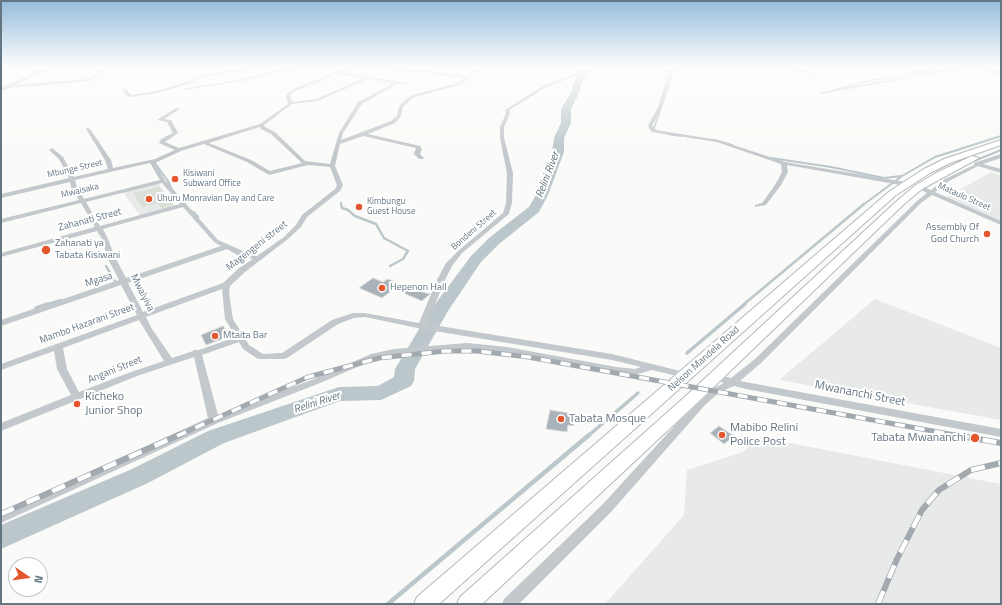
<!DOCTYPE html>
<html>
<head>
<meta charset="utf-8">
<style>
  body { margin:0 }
  #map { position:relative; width:1002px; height:605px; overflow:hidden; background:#fafaf8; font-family:"Titillium Web",sans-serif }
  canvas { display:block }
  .frame { position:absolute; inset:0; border:2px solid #657683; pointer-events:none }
  .north { position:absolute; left:8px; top:557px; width:40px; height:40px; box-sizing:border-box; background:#fff; border:1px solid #c1c8cd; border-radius:50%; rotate:103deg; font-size:11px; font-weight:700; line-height:16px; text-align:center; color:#657683 }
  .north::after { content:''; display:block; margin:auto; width:14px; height:18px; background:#e4572e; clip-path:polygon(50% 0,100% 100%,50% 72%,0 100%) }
</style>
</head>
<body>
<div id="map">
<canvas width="1002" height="605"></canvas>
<div class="frame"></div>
<div class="north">N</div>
</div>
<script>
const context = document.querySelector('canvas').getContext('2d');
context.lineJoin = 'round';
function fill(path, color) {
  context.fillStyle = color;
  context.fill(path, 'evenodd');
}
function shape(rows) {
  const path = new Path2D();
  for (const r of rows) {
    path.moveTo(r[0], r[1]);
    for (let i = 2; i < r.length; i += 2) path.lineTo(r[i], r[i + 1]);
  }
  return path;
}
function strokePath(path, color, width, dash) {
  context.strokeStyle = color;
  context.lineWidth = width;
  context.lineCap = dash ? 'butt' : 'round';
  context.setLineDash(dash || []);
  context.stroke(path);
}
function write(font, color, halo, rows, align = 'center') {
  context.font = font + ' "Titillium Web",sans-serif';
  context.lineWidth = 4;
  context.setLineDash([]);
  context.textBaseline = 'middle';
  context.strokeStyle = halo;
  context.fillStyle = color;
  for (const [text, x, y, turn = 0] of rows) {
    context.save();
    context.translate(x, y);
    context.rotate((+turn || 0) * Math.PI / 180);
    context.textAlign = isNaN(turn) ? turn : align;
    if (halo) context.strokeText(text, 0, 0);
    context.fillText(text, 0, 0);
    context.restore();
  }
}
const built = shape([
  [991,172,1001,175,1001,221,947,197],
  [158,183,175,206,140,216,123,192],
  [875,299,1001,348,1001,420,779,380],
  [759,437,1001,484,1001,604,605,604,684,515,687,470,743,452]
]);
const green = shape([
  [159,187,172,205,161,208,158,203,142,207,133,193]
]);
const streamFar4 = shape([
  [981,68,1001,75],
  [340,73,351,68],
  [317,82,330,77],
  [822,93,958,68],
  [654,128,675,68]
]);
const streamFar3 = shape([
  [654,129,654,127],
  [668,134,681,136],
  [714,140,732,145],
  [771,158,831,167,884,178,901,176],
  [974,161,1001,150],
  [155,163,168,181,172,190],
  [341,203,341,205],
  [863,205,902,176,935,157,1001,136]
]);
const streamFar2 = shape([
  [341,204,342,208,348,210,355,216,376,224,384,238,408,251,403,259,390,266],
  [193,212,198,217],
  [106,266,116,283],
  [45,305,61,300],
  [743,305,864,204]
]);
const streamFar1 = shape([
  [36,308,48,304],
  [687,353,745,304],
  [588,436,638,393]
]);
const stream = shape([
  [388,604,589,435]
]);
const river = shape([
  [580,68,588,68,588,72,580,85,580,91,571,109,571,123,564,138,564,152,548,195,539,212,499,244,481,262,448,311,415,369,414,381,411,386,381,400,340,401,224,443,148,483,1,549,1,525,132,469,208,431,339,387,378,386,394,377,395,369,430,311,471,256,489,238,529,207,536,195,552,152,554,138,561,123,561,109,572,91,572,85,580,72,580,68]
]);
const building = shape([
  [373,278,383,282,388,279,415,290,430,294,422,301,394,289,382,298,359,288,373,278],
  [223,326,230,336,206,345,201,335,223,326],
  [550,410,575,414,573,426,568,425,567,432,546,429,550,410],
  [719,426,734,436,724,444,710,433,719,426]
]);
const street = shape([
  [45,68,51,68,15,85,88,79,92,77,100,68,104,68,94,79,89,81,9,88,1,91,1,88,5,86,45,68],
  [244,68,254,68,201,78,191,83,158,93,130,97,125,94,123,90,126,89,131,95,157,91,189,81,199,76,244,68],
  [285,68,293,68,243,81,184,90,182,89,243,79,285,68],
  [345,68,351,68,341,72,407,83,405,84,399,83,362,104,343,133,341,140,391,121,397,116,399,106,410,96,457,83,464,78,388,68,403,68,467,76,478,68,483,68,459,85,412,98,403,107,401,116,395,123,368,134,420,146,422,149,420,154,424,158,423,159,419,159,414,154,416,148,363,136,340,144,335,166,343,185,340,191,307,217,301,227,288,239,245,272,230,286,229,293,233,319,249,345,263,354,282,353,332,320,353,313,365,313,419,323,437,280,446,263,458,251,503,213,506,203,507,173,500,138,500,127,506,113,505,110,545,85,576,73,580,68,584,68,578,75,547,87,509,110,510,113,504,127,504,138,513,173,512,203,509,214,462,253,452,266,445,280,427,324,612,354,688,373,690,375,688,377,685,378,652,370,635,375,616,373,507,353,467,349,394,355,376,359,320,383,218,423,1,523,1,512,208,418,194,357,137,376,1,431,1,423,71,395,57,369,54,351,1,370,1,364,137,315,121,285,1,326,1,320,119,280,107,257,102,239,97,231,1,257,1,253,95,227,81,203,1,223,1,219,79,200,71,187,70,182,1,198,1,194,69,178,59,159,49,150,52,148,63,157,74,177,108,169,105,160,86,129,86,128,90,129,111,160,113,168,155,159,175,150,159,143,161,139,173,133,167,122,157,120,176,108,180,109,164,119,171,120,178,133,165,142,179,148,260,124,288,104,286,96,291,90,345,68],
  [337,74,364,78,316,99,292,102,290,96,293,92,337,74],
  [368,79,394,83,358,102,339,133,330,164,305,161,275,132,265,127,264,125,292,104,318,101,368,79],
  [260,127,261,129,271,134,302,163,270,171,251,160,209,143,260,127],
  [204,144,247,162,269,175,308,165,330,167,337,185,335,189,302,215,296,225,284,237,257,256,243,251,218,240,165,180,155,163,181,151,204,144],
  [150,163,160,180,84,199,77,187,75,180,150,163],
  [162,183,180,204,100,226,86,202,162,183],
  [183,207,214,242,221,246,126,278,115,257,108,239,103,229,183,207],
  [227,249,237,255,253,259,239,268,223,283,143,312,128,283,227,249],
  [222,289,225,319,236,337,199,350,194,350,193,351,172,358,152,329,146,317,222,289],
  [365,317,422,329,612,360,641,367,635,369,616,367,507,347,467,343,394,349,371,354,314,379,218,415,202,355,239,342,243,349,258,359,284,359,287,358,338,324,354,318,365,317],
  [139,320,164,361,131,372,79,392,67,369,63,348,139,320],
  [670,68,674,68,662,107,652,126,656,130,718,140,785,162,906,182,909,184,906,186,787,165,788,172,781,185,766,205,755,207,755,205,762,203,775,185,782,172,781,164,717,142,652,132,648,126,658,107,670,68],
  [790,68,797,68,817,76,814,77,790,68],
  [936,68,947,68,869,82,833,91,831,90,869,80,936,68],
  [981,68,988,68,1001,73,1001,75,981,68],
  [1001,154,1001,158,983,164,1001,169,1001,173,978,166,949,181,935,192,1001,221,1001,225,932,195,921,203,761,363,740,381,1001,429,1001,437,746,389,734,386,720,392,705,405,611,512,519,604,502,604,504,599,603,504,699,399,714,388,724,383,712,379,710,377,712,375,715,374,731,378,755,359,917,201,927,193,917,188,917,186,921,186,931,190,945,179,974,165,974,163,1001,154]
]);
const primary = shape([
  [1001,140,1001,145,950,163,930,173,896,195,439,604,414,604,417,597,890,191,924,169,944,159,1001,140],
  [972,156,979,158,922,189,904,204,698,402,482,604,457,604,460,597,688,394,898,200,916,185,936,173,972,156]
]);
const railFar1 = shape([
  [177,436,308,377,379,358,445,351,477,351,528,357,960,436]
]);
const rail = shape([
  [955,435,1001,443],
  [1,514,179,435],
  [878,604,897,559,922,510,939,490,971,470,1001,463]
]);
const markers = [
  [175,179,4,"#e4572e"],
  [149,199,4,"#e4572e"],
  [359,207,4,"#e4572e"],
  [987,234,4,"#e4572e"],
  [46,250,5,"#e4572e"],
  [382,288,4,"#e4572e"],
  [215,336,4,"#e4572e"],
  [77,404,4,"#e4572e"],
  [561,419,4,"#e4572e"],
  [722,435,4,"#e4572e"],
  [975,438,5,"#e4572e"]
];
const farStreetnames = [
  ["Mbunge Street",75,169,-13],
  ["Mwaisaka",80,191,-13],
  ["Mataulo Street",964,197,24],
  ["Bondeni Street",474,230,-41]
];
const farPoinames = [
  ["Kisiwani",183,174],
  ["Subward Office",183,184],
  ["Uhuru Monravian Day and Care",157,199],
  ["Kimbungu",367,202],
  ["Guest House",367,212]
];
const streetNames = [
  ["Zahanati Street",90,220,-15],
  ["Magengeni street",257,246,-38],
  ["Mgasa",99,280,-17],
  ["Mwalyiva",142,293,63],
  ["Mambo Hazarani Street",87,324,-20],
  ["Nelson Mandela Road",704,359,-42],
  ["Angani Street",115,370,-22]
];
const poiNames = [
  ["Assembly Of",979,228,"right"],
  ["God Church",979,240,"right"],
  ["Zahanati ya",55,244],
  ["Tabata Kisiwani",55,256],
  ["Hepenon Hall",390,288],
  ["Mtaita Bar",223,336]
];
const waterNames = [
  ["Relini River",548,175,-69],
  ["Relini River",317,403,-18]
];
const nearStreetnames = [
  ["Mwananchi Street",860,394,11]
];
const nearPoinames = [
  ["Kicheko",85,397],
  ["Junior Shop",85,411],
  ["Tabata Mosque",569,419],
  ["Mabibo Relini",730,428],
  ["Police Post",730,442],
  ["Tabata Mwananchi",966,438,"right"]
];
fill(built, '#e8e9e9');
fill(green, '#dadfd7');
strokePath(streamFar4, '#bbc7cb', 1.5);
strokePath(streamFar3, '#bbc7cb', 2);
strokePath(streamFar2, '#bbc7cb', 2.5);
strokePath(streamFar1, '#bbc7cb', 3.5);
strokePath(stream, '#bbc7cb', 4.5);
fill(river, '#bbc7cb');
fill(building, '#aab3b9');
strokePath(building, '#dcdcda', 1);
strokePath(primary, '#b5babe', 2);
fill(street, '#c3c8cc');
fill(primary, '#fff');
strokePath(railFar1, '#a2aab0', 5);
strokePath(rail, '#a2aab0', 6);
strokePath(railFar1, '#fff', 3.5, [10]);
strokePath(rail, '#fff', 4.5, [14]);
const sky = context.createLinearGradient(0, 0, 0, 153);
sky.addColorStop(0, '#96bcdc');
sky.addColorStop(0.44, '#fdfdfc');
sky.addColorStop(1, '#fdfdfc00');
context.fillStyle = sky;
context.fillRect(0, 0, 1002, 153);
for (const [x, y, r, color] of markers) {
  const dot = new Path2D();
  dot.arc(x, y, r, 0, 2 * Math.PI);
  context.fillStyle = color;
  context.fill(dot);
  strokePath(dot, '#fff', 1.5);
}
write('9px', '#657683', '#fff', farStreetnames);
write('9px', '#657683', '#fff', farPoinames, 'left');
write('10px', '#657683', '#fff', streetNames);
write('10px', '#657683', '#fff', poiNames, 'left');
write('italic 11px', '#60757c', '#fff', waterNames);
write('12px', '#657683', '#fff', nearStreetnames);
write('12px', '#657683', '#fff', nearPoinames, 'left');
</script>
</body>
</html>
